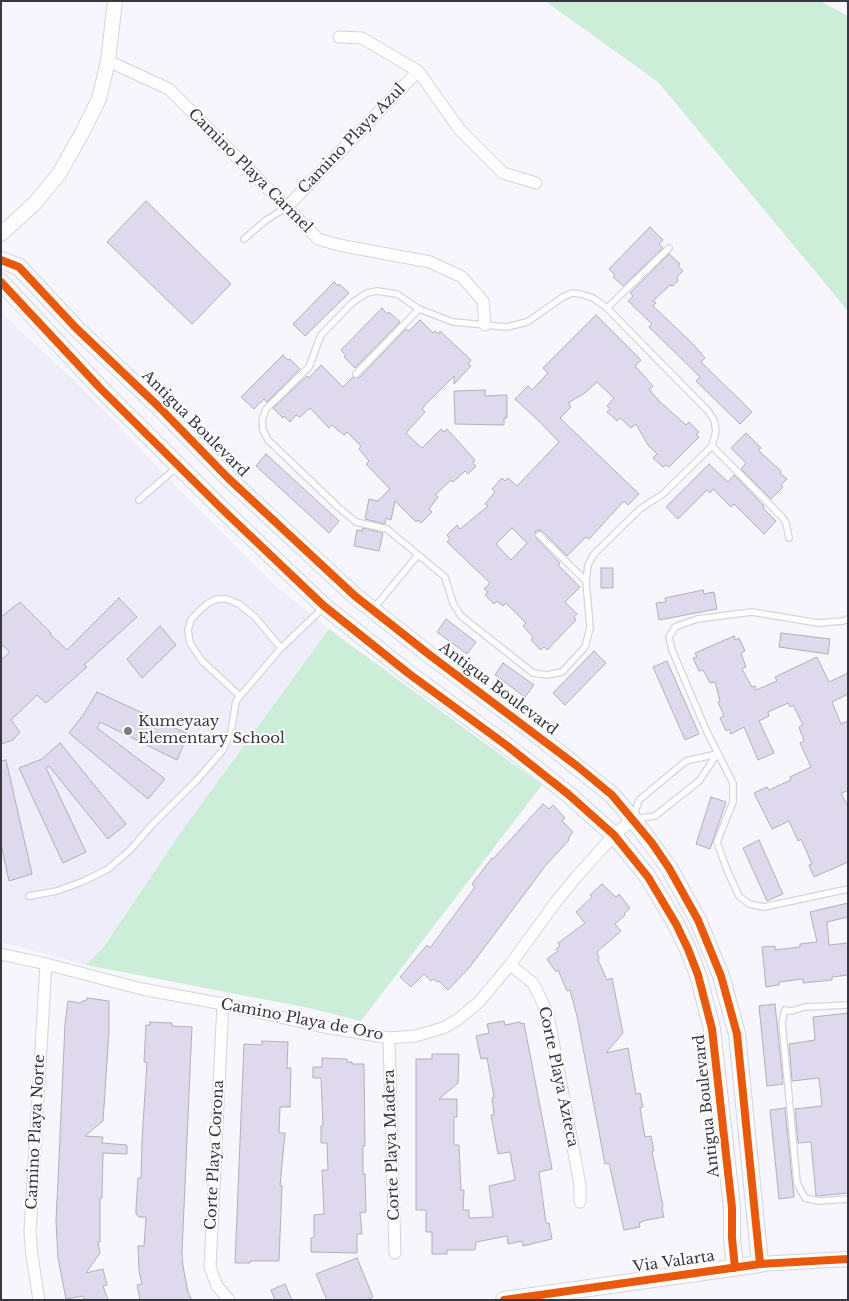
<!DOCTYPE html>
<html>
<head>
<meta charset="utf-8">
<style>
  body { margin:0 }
  #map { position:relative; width:849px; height:1301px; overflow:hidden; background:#f7f6fc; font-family:"Libre Baskerville",serif }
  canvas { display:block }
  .frame { position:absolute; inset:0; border:2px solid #393741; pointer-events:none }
</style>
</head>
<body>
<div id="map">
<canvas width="849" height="1301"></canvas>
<div class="frame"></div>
</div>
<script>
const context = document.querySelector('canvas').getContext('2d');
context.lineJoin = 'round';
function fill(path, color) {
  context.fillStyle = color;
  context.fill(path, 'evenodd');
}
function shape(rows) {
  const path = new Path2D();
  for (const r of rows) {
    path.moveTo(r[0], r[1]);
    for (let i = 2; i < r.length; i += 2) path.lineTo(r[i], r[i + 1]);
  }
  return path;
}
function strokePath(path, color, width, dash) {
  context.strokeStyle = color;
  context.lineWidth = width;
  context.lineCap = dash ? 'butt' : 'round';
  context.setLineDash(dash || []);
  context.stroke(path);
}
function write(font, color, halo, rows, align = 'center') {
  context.font = font + ' "Libre Baskerville",serif';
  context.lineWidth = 4;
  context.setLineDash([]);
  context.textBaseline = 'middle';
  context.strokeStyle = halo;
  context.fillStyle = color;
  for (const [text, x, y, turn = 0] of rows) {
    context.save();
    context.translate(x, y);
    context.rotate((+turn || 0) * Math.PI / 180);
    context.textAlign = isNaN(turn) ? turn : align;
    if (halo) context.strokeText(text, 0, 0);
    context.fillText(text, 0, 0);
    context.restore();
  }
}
const built = shape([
  [1,313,80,386,196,507,273,584,329,629,181,832,103,948,86,965,1,942]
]);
const green = shape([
  [545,1,820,1,848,16,848,311,658,82],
  [329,629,542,785,361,1021,309,1008,86,965,103,948,181,832]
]);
const building = shape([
  [146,201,231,284,192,324,107,242,146,201],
  [650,227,663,240,659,244,663,248,623,286,613,277,615,275,609,269,650,227],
  [669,254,680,264,678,266,683,271,677,277,678,281,673,286,670,285,653,301,656,303,653,306,693,344,705,358,701,362,752,412,740,424,696,381,700,377,649,327,652,324,628,301,633,296,630,293,669,254],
  [334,282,338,286,339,284,349,293,305,336,293,324,334,282],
  [382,308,387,314,389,312,400,322,355,368,344,357,346,356,341,350,382,308],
  [596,315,641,360,635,366,653,386,649,389,659,401,686,425,689,422,699,432,696,434,699,437,669,467,666,465,663,467,653,458,657,454,648,445,636,424,631,428,620,418,617,421,607,412,610,409,607,406,614,398,597,382,585,393,568,403,571,407,560,418,639,494,628,505,624,501,589,539,586,537,567,556,542,531,538,530,535,532,536,538,560,563,558,565,580,587,565,602,577,614,574,617,576,620,547,650,544,647,541,650,531,640,533,637,523,626,526,623,506,603,503,606,497,601,494,604,485,595,488,592,484,589,490,583,447,542,450,539,447,535,457,525,460,529,488,506,485,504,495,492,492,489,502,478,505,481,508,478,517,486,559,442,539,421,515,399,528,386,532,390,548,373,543,368,596,315],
  [512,528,527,543,511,560,496,544,512,528],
  [420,320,433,333,435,331,438,334,440,331,471,360,468,364,471,366,454,384,454,376,426,404,422,409,425,412,406,433,422,448,441,429,444,432,447,429,475,460,473,463,476,466,468,474,465,471,453,482,451,480,435,495,438,497,429,509,432,512,421,523,418,520,416,522,395,501,391,520,386,518,385,524,365,519,369,499,378,501,390,489,366,464,369,461,359,449,361,446,347,432,344,435,332,425,329,428,310,408,300,417,296,415,290,422,284,416,283,418,273,408,307,376,309,378,321,365,343,387,353,377,359,378,406,329,409,331,420,320],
  [283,355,288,360,290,359,300,369,267,402,264,399,254,409,241,397,283,355],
  [485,390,485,396,507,395,507,418,504,418,504,425,455,424,454,391,485,390],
  [746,433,761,448,758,450,781,471,780,473,787,479,781,485,783,487,771,499,741,469,746,463,731,448,746,433],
  [266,454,339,521,329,533,256,466,266,454],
  [709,464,728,482,734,475,764,506,763,508,776,521,764,534,734,504,731,507,713,489,710,493,707,490,678,519,666,507,709,464],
  [363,528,383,533,379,551,354,546,357,530,362,531,363,528],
  [601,568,613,568,613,588,601,588,601,568],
  [703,590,704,594,714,592,717,609,659,620,656,603,666,602,665,598,703,590],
  [119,598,137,617,84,665,87,667,46,703,37,695,11,720,20,732,13,740,1,744,1,660,10,652,1,644,1,617,20,602,51,633,50,634,67,650,119,598],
  [446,619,476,642,467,654,437,632,446,619],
  [160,626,176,645,142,678,127,659,160,626],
  [781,633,830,639,828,654,779,647,781,633],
  [734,636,735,640,739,638,745,651,741,653,746,667,742,669,752,687,755,686,756,690,777,681,775,677,817,657,829,682,848,673,848,694,832,702,841,724,848,721,848,791,841,793,848,807,848,862,814,877,809,865,812,864,801,839,798,841,789,821,772,829,754,793,767,787,769,790,791,780,790,777,811,767,800,743,804,741,799,727,803,725,793,705,790,707,788,703,768,712,769,716,759,721,774,753,758,760,744,727,731,734,729,729,726,731,720,718,724,716,718,702,720,701,715,682,710,683,703,670,699,671,693,658,697,657,695,653,734,636],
  [594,651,606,663,565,705,553,693,594,651],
  [667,661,699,734,685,740,653,667,667,661],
  [503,663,534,685,525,697,495,675,503,663],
  [97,692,188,734,177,760,100,722,97,728,165,779,148,799,69,733,84,714,97,692],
  [60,743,126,824,108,839,49,766,46,768,86,852,63,863,19,768,42,759,60,743],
  [6,760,32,874,9,881,1,844,1,761,6,760],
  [711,797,726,802,710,849,696,844,711,797],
  [543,804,549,809,553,805,565,818,562,821,573,832,568,839,569,840,546,865,469,968,448,990,439,981,437,982,434,979,431,981,424,974,411,987,400,977,427,945,430,948,475,887,472,884,492,858,493,859,543,804],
  [759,840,783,894,767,901,743,848,759,840],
  [602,884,616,897,619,894,630,908,624,914,625,915,615,924,621,931,597,952,599,958,598,960,607,980,612,978,623,1033,606,1053,628,1048,636,1094,640,1093,643,1107,640,1108,645,1137,651,1136,654,1151,652,1151,663,1206,662,1208,664,1217,642,1221,642,1222,639,1223,640,1227,624,1230,609,1163,605,1164,577,1016,570,990,567,991,558,970,556,972,547,959,558,951,556,949,560,946,558,943,585,923,576,912,592,897,590,895,602,884],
  [848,903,848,917,827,922,829,945,848,943,848,975,832,977,832,980,803,983,803,979,779,982,779,985,766,987,762,947,775,946,775,950,800,947,800,944,817,942,810,912,848,903],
  [87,998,109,1001,109,1032,103,1121,85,1136,103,1137,102,1143,127,1145,127,1154,103,1153,102,1198,100,1198,100,1242,98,1242,100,1253,86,1273,103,1269,107,1285,103,1286,108,1300,85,1300,83,1296,66,1299,58,1258,56,1221,58,1180,65,1024,68,1001,81,1003,82,1001,86,1001,87,998],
  [775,1004,783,1082,783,1084,767,1086,759,1006,775,1004],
  [848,1013,848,1193,818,1196,816,1196,811,1142,798,1143,795,1109,822,1106,819,1078,792,1081,789,1044,815,1040,813,1017,848,1013],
  [504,1021,505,1025,520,1022,521,1024,524,1023,552,1169,539,1172,546,1223,549,1223,552,1239,523,1246,522,1241,508,1244,507,1236,476,1242,475,1250,447,1250,447,1254,432,1254,432,1232,426,1232,426,1210,416,1210,416,1059,432,1059,432,1054,459,1054,458,1083,439,1099,457,1099,457,1117,454,1117,454,1145,459,1145,461,1190,464,1190,463,1210,469,1210,469,1218,493,1217,489,1186,515,1180,510,1152,498,1154,491,1115,494,1115,492,1098,494,1097,487,1058,481,1059,476,1036,489,1033,487,1024,504,1021],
  [150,1022,172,1023,172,1026,192,1027,182,1252,183,1266,188,1292,192,1300,140,1300,137,1285,142,1284,139,1271,138,1246,144,1246,146,1217,139,1217,136,1214,136,1208,138,1178,141,1178,142,1140,147,1062,144,1062,146,1025,150,1025,150,1022],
  [262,1041,288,1042,287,1068,291,1068,290,1107,280,1107,279,1133,285,1133,280,1186,282,1186,279,1261,250,1261,250,1263,235,1263,244,1044,262,1045,262,1041],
  [322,1058,347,1059,347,1062,352,1062,352,1064,364,1064,365,1146,363,1146,363,1174,365,1174,366,1212,360,1213,362,1234,357,1234,357,1253,311,1252,311,1238,314,1237,314,1215,324,1214,322,1170,328,1170,327,1143,321,1143,321,1126,323,1126,321,1078,313,1078,313,1067,322,1067,322,1058],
  [785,1108,794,1197,779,1199,770,1110,785,1108],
  [357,1258,373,1297,367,1300,327,1300,316,1274,357,1258],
  [285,1284,292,1300,275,1300,271,1290,285,1284]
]);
const service = shape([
  [244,239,266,220,287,207],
  [607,308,669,248],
  [356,374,419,309],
  [712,446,663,494,640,509,594,554,588,565,586,581,590,628,585,647,562,672,547,675,533,673,461,616,453,603,445,577,387,529,356,522,338,507,268,440,263,430,262,420,266,409,309,367,321,335,352,303,367,293,377,291,397,294,419,309,453,322,507,327,527,322,563,297,572,293,581,294,593,298,607,308,708,411,714,420,716,431,712,446,782,517,786,523,789,538],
  [139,500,177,467],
  [539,535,586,581],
  [374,608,418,555],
  [848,619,843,621,818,623,752,612,697,619,675,627,669,637,672,650,707,732,733,783,733,802,717,842,727,870,739,896,749,904,764,907,848,889],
  [240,696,202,661,190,643,188,630,191,620,198,612,207,604,217,599,227,599,239,604,255,617,281,648],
  [717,754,699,781,655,816,633,819,639,800,686,761,717,754],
  [29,896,57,891,84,881,108,869,130,850,151,826,196,781,223,750,231,732,236,701,281,648,323,608],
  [848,1005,804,1007,792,1011,785,1010,782,1022,797,1183,805,1198,819,1201,848,1199]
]);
const minor = shape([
  [339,37,362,38,418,71,460,130,503,173,536,183],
  [108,61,169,89,318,239,339,245,430,262,462,277,483,301,485,325],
  [287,207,418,71],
  [1,954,46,964,142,989,223,1004,319,1026,389,1038,415,1036,443,1028,457,1020,478,1003,510,965,555,903,578,875,614,835,633,819],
  [510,965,533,983,548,1014,580,1185,580,1202],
  [223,1004,210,1267,217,1286,229,1300],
  [389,1038,395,1253],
  [39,1300,32,1256,30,1232,46,964]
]);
const tertiary = shape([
  [1,234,34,204,59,174,82,133,99,99,108,61,115,1],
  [760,1264,848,1259]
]);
const secondary = shape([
  [1,260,19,267,76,328,158,406,228,478,355,596,431,656,536,734,612,795,633,819,669,868,698,920,721,976,737,1034,760,1264,504,1300],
  [1,282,100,388,222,509,324,606,408,673,506,745,568,794,614,835,648,877,676,924,688,949,698,975,712,1029,732,1208,732,1238,735,1268]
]);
const cycleway = shape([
  [1,260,19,267,76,328,158,406,228,478,355,596,431,656,577,766,612,795,652,843,669,868,698,920,721,976,737,1034,760,1264],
  [1,282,100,388,222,509,324,606,408,673,506,745,568,794,614,835,648,877,676,924,688,949,698,975,712,1029,732,1208,732,1238,735,1268],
  [504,1300,760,1264,848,1259]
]);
const markers = [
  [128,731,5,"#7c7a82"]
];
const streetNames = [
  ["Camino Playa Azul",352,139,-46],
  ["Camino Playa Carmel",250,171,45],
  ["Antigua Boulevard",195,424,45],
  ["Antigua Boulevard",498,689,37],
  ["Camino Playa de Oro",302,1020,11],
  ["Corte Playa Azteca",558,1077,78],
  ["Antigua Boulevard",707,1106,-96],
  ["Camino Playa Norte",36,1132,-87],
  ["Corte Playa Madera",392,1145,-92],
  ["Corte Playa Corona",215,1155,-87],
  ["Via Valarta",674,1262,-8]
];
const poiNames = [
  ["Kumeyaay",138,722],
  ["Elementary School",138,739]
];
fill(built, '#f0edfb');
fill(green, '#cceed8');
fill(building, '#dfd9ed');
strokePath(building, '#b1afb7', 1);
strokePath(service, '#d6d3dd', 8);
strokePath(minor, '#d6d3dd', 13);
strokePath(tertiary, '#d6d3dd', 16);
strokePath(secondary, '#d6d3dd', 18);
strokePath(service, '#fefeff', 5.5);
strokePath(minor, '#fefeff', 11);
strokePath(tertiary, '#fefeff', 14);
strokePath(secondary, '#fefeff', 16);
strokePath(cycleway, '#e8590c', 8);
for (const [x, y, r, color] of markers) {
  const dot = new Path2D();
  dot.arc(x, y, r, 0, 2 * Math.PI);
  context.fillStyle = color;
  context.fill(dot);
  strokePath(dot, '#fff', 2);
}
write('15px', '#393741', '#fff', streetNames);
write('15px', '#393741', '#fff', poiNames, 'left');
</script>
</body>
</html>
